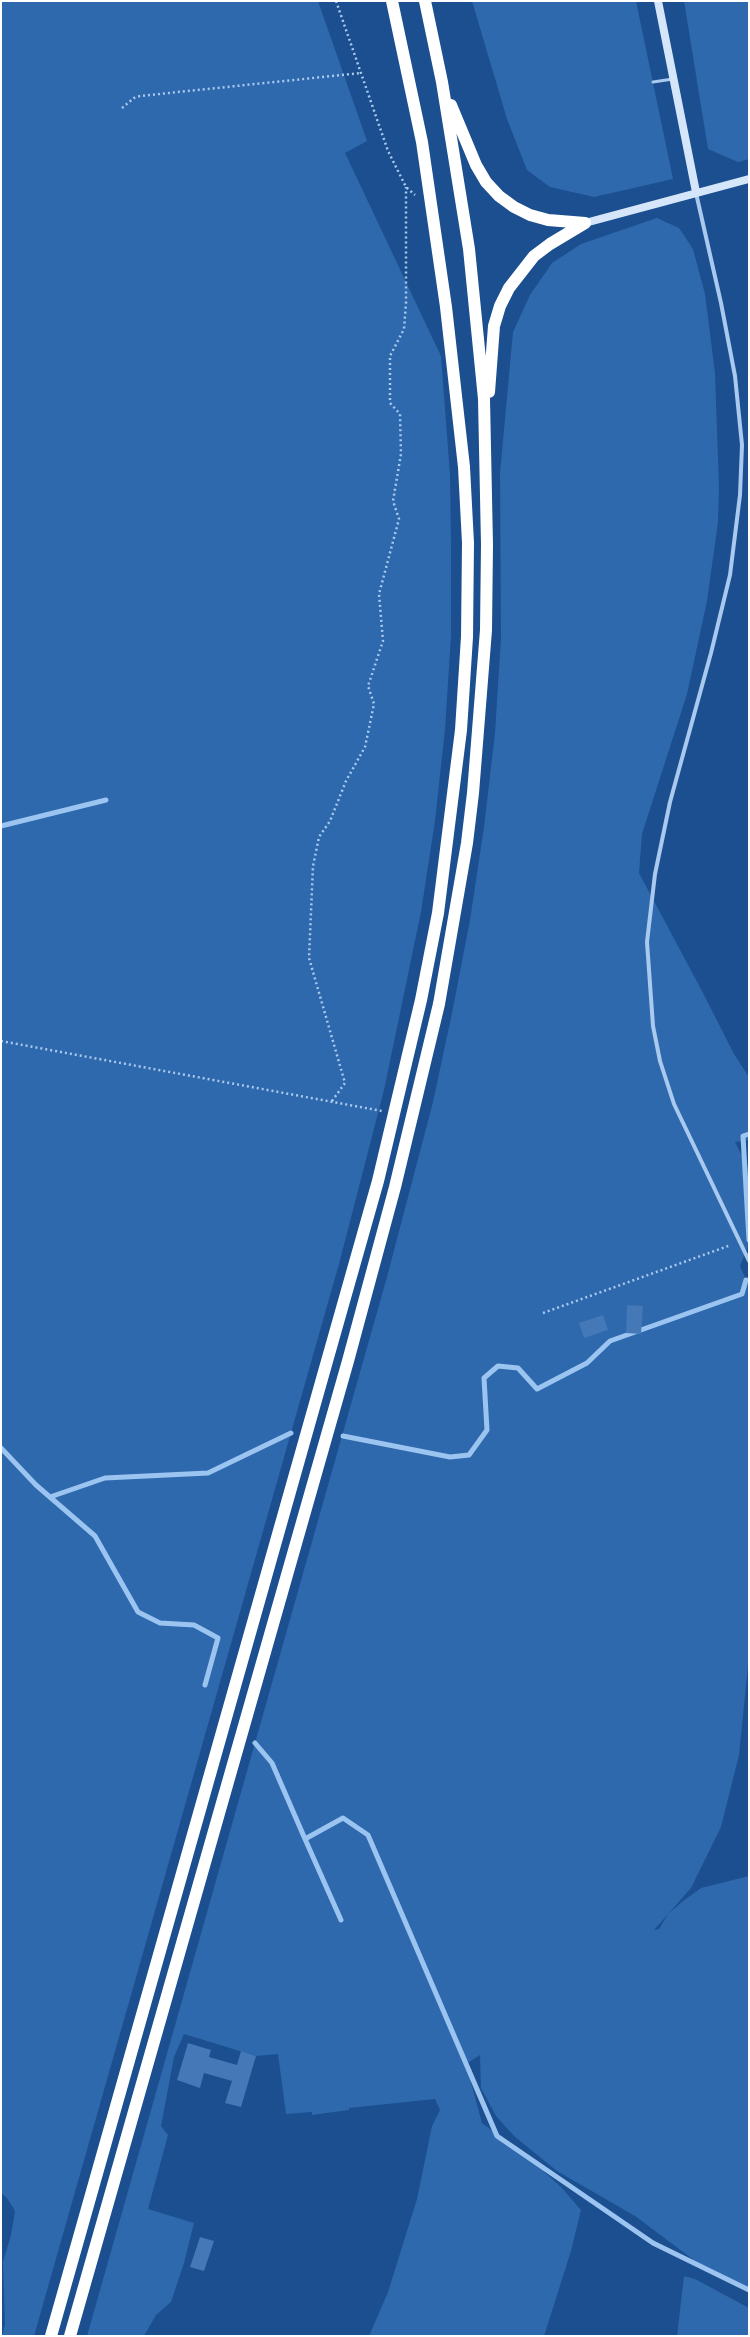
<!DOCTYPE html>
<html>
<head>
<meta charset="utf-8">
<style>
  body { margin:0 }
  #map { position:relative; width:750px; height:2337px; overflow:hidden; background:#1b4f8f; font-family:"Space Grotesk",sans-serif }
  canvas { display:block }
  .frame { position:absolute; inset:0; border:2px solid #fff; pointer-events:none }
</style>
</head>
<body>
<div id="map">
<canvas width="750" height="2337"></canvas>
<div class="frame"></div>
</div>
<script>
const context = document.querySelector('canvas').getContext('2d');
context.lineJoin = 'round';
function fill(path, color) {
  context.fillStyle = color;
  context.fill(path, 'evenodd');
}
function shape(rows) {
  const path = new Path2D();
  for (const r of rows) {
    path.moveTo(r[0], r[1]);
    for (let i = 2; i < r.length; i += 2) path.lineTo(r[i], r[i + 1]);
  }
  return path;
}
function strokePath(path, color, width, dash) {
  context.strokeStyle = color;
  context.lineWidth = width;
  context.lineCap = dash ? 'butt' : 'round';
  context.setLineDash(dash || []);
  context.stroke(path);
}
const green = shape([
  [1,1,318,1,367,141,345,153,441,356,450,475,451,543,451,636,445,729,435,821,421,912,384,1090,339,1264,34,2336,2,2336,5,2325,3,2262,11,2235,15,2211,7,2198,1,2193],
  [472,1,636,1,673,179,594,197,550,187,527,170,507,119],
  [684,1,749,1,749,159,738,162,708,149],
  [657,218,679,228,693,249,705,294,715,373,719,488,718,522,707,601,687,694,642,834,639,873,702,991,734,1054,749,1077,749,1140,735,1142,749,1170,749,1244,740,1266,749,1286,749,1656,739,1755,721,1827,691,1888,654,1930,659,1929,668,1914,683,1901,701,1888,749,1876,749,2289,699,2264,635,2216,557,2171,514,2136,496,2116,481,2088,480,2055,466,2064,482,2123,530,2159,561,2187,581,2210,571,2251,544,2336,369,2336,388,2292,417,2199,432,2126,440,2110,435,2099,349,2108,349,2110,312,2115,312,2112,286,2114,278,2054,256,2056,184,2034,174,2057,161,2126,168,2135,148,2209,194,2223,184,2263,171,2302,156,2315,144,2336,87,2336,387,1277,433,1102,452,1013,470,920,484,827,495,733,501,638,500,473,513,332,530,295,552,263,581,244],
  [684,2276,695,2279,749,2308,749,2336,677,2336]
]);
const stream = shape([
  [1,826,106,800],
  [749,1134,743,1136,749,1240],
  [343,1436,450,1457,469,1455,487,1430,484,1378,498,1366,518,1368,537,1389,587,1363,610,1341,742,1294,746,1280],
  [1,1448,36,1485,95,1536,138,1612,160,1623,194,1625,218,1638,205,1685],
  [50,1497,105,1478,208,1473,291,1433],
  [255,1743,272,1763,305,1839,343,1818,368,1835,497,2136,653,2243,749,2290],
  [305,1839,341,1920]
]);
const building = shape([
  [627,1305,643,1306,641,1334,626,1333],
  [603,1315,608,1330,584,1338,579,1323],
  [188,2043,211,2050,209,2057,237,2065,241,2051,256,2056,241,2107,225,2103,232,2081,204,2073,200,2088,177,2080],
  [200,2237,214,2241,204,2271,190,2267]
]);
const path = shape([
  [336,1,388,151,406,187,415,195],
  [122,108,134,98,140,96,361,73],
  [1,1041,382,1111],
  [332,1101,345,1083,309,958,313,866,319,837,330,821,346,781,365,747,374,704,368,686,383,641,379,594,399,519,393,501,401,454,400,414,390,403,390,356,404,329,406,303,406,187],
  [543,1313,731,1245]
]);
const lane = shape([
  [653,82,673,79]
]);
const street = shape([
  [696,193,721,303,735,376,742,445,740,495,730,575,711,653,670,802,655,874,647,942,653,1026,660,1061,674,1104,749,1261]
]);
const secondary = shape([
  [658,1,696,192],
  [585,223,749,179]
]);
const highway = shape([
  [451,105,476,165,486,182,499,196,514,207,530,215,548,220,585,223],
  [489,392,494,326,500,306,509,288,534,256,550,244,585,223],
  [51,2336,378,1181,421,1000,438,913,461,730,467,637,468,543,464,467,446,307,422,142,392,1],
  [70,2336,348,1361,395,1187,439,1004,467,843,473,793,486,630,487,545,484,399,469,249,442,82,425,1]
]);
fill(green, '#2e69ad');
strokePath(stream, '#9cc4f0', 5);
fill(building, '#4478b7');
strokePath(path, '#a9c9ee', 2.5, [2, 3]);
strokePath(lane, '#a9c9ee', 3);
strokePath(street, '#a9c9ee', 4);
strokePath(secondary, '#d6e6fa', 8);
strokePath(highway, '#fff', 12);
</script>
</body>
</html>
